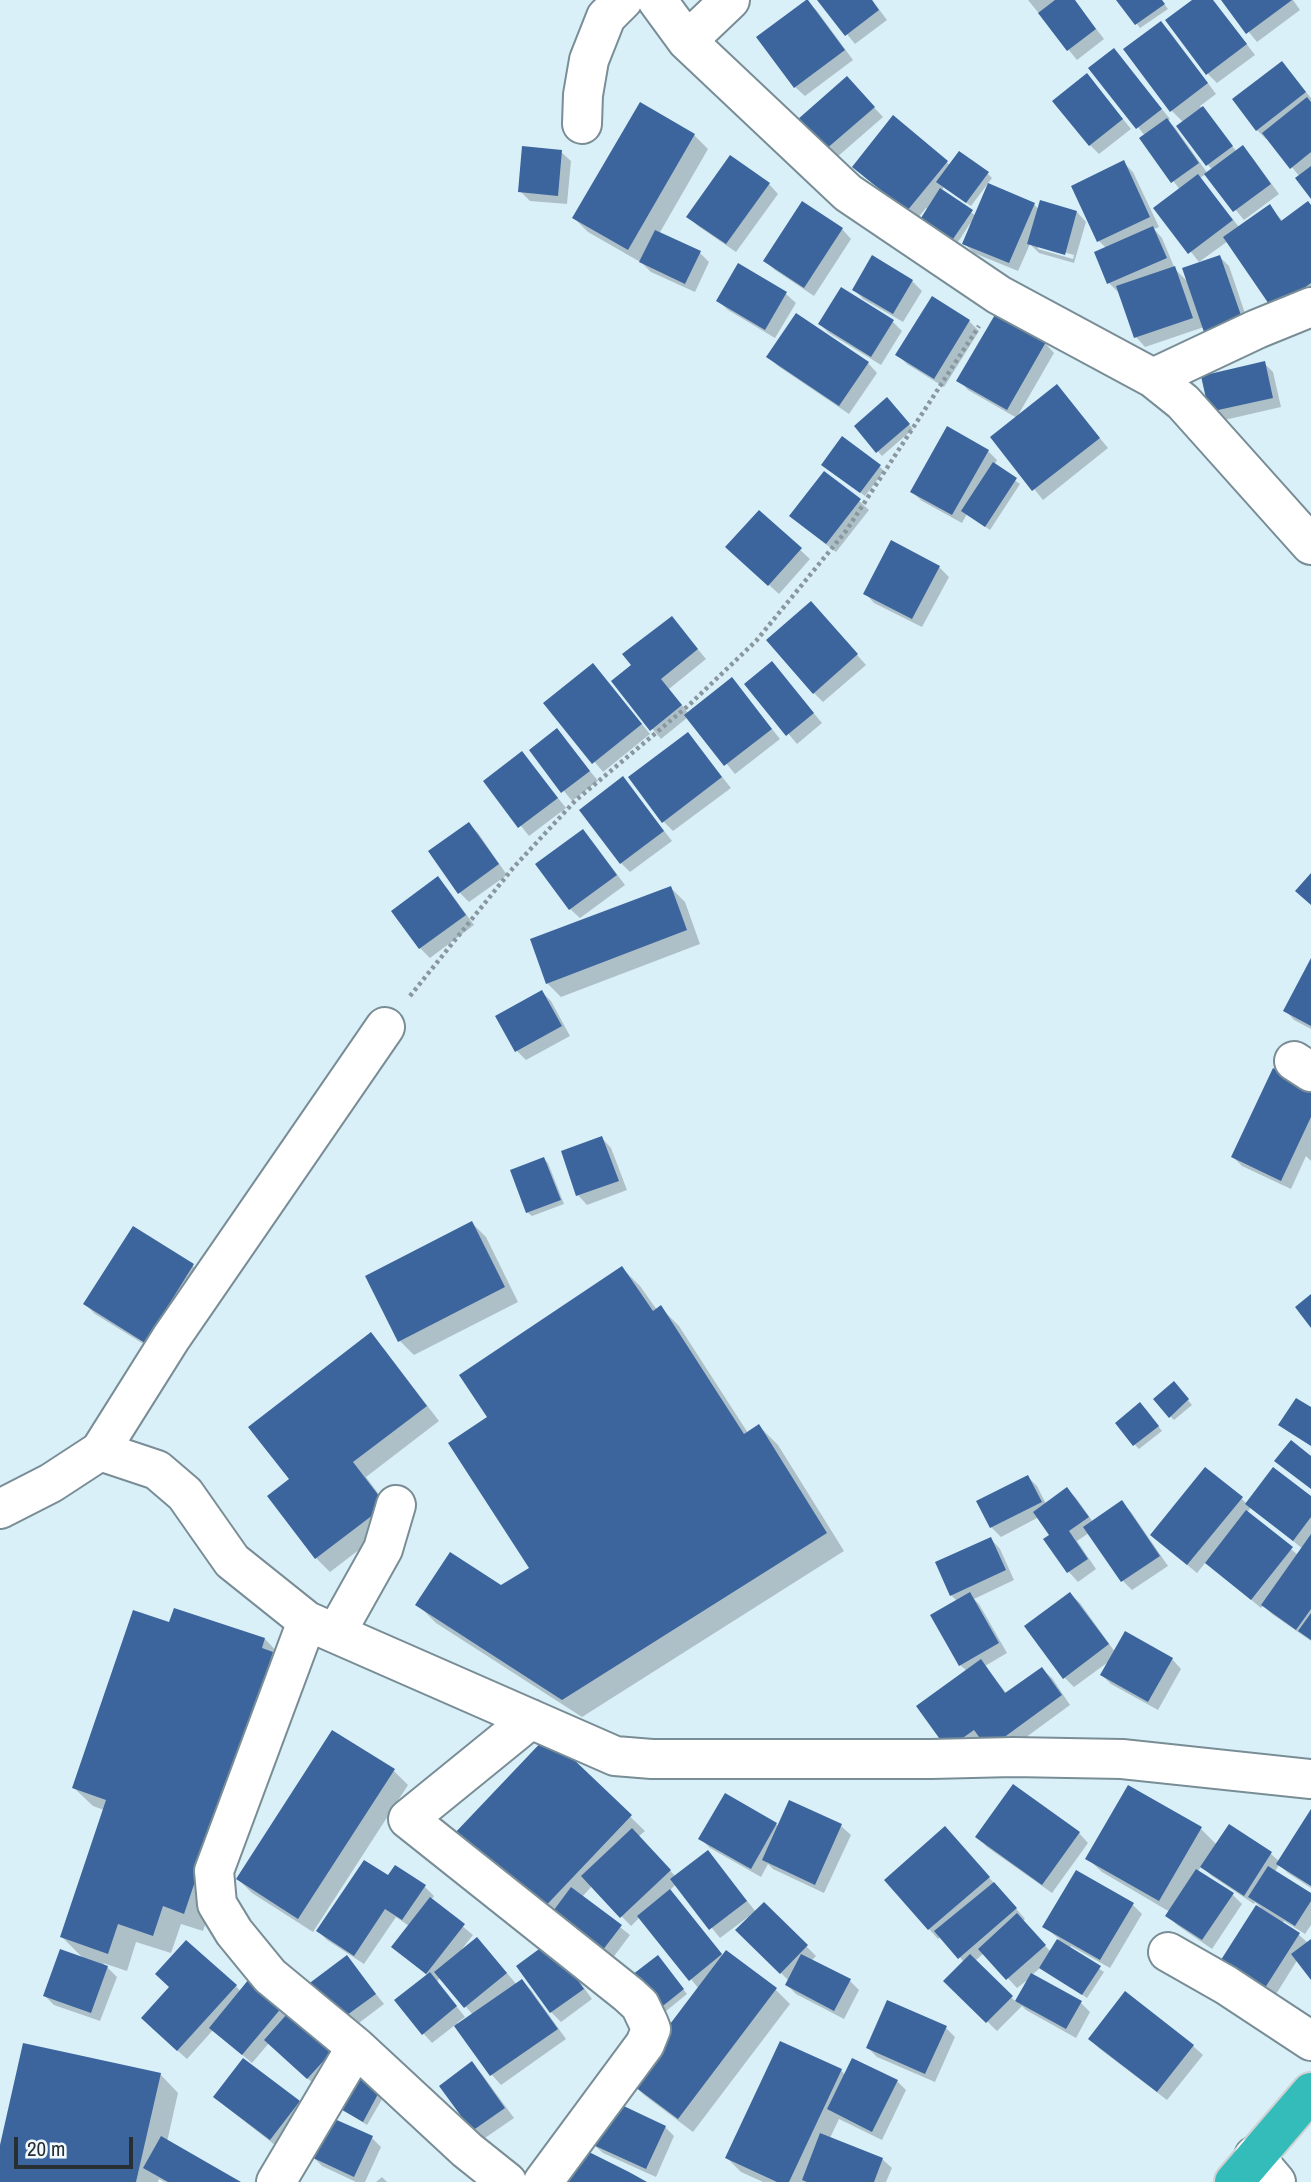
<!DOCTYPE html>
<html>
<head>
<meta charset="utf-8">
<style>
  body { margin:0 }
  #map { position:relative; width:1311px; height:2182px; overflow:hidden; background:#daf0f9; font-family:"Archivo Narrow",sans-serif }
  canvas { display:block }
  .scale { position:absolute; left:14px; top:2137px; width:119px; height:32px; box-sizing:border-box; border:4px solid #272f33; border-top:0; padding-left:9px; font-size:21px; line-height:24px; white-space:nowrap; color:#272f33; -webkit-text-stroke:5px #f2fbff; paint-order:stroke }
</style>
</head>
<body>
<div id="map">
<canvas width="1311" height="2182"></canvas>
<div class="scale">20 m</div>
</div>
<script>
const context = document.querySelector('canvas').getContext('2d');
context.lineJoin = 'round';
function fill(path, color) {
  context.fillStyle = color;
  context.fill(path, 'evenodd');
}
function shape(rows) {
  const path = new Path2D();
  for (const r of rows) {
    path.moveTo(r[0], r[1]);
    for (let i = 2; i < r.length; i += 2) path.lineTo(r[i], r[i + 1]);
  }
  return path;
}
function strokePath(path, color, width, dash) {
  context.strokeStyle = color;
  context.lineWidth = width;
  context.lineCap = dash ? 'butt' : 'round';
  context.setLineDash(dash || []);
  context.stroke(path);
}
const shadow = shape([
  [819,0,872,0,887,20,855,44],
  [1028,0,1074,0,1104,39,1077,60],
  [1119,0,1161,0,1168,9,1140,28],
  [1195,0,1213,0,1255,55,1217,83,1208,74],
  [1223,0,1293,0,1300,10,1257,42],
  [807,1,817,11,853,60,805,96,795,87],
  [1161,23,1170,32,1216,94,1200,106,1237,152,1243,148,1252,157,1279,194,1244,220,1206,174,1200,178,1239,227,1269,207,1283,221,1311,206,1311,299,1228,241,1199,262,1156,208,1180,190,1142,138,1145,136,1091,68,1114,50,1170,119,1168,121,1176,129,1208,174,1213,170,1208,165,1183,122,1172,111],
  [1282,63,1311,98,1311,196,1300,177,1268,138,1266,139,1257,130],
  [1087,75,1131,129,1099,154,1090,145],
  [856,88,883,117,836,158,827,149],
  [894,118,950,165,988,174,992,178,971,206,944,187,941,191,976,216,1034,204,1039,210,1077,212,1086,222,1074,263,1039,253,1030,244,1018,271,974,253,964,243,971,222,958,242,927,222,928,209,926,208,917,219,863,176],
  [1038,245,1074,255,1073,259,1038,249],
  [694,135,708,149,659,234,700,253,709,262,695,292,651,272,642,263,588,232,574,218],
  [561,152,571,161,567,204,530,201,520,191],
  [1124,163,1133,172,1159,227,1154,229,1162,238,1175,269,1188,282,1220,257,1229,266,1251,331,1204,327,1145,347,1136,337,1118,292,1109,283,1106,248,1099,241,1073,187],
  [769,184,778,194,736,252,698,226,688,216],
  [842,229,851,239,814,296,775,270,765,261],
  [873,258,912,281,922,291,903,322,863,299,854,289],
  [739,266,786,294,796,303,775,338,728,310,718,301],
  [932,298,969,321,979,331,944,387,907,364,897,354],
  [893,322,902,331,881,365,829,333,820,324],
  [1045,343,1054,353,1017,417,1057,386,1108,448,1043,500,992,437,1017,418,968,390,959,380],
  [768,356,868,363,877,373,849,414,778,366],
  [1264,363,1273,372,1281,407,1220,421,1211,412],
  [887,400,913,429,882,456,856,426],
  [988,451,997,460,994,466,1020,484,990,530,967,514,962,523,922,501,912,492],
  [880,467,884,471,865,496,828,469],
  [859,501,869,510,836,552,801,525],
  [759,512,810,559,779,594,737,556],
  [939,567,949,577,922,627,874,603,865,593],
  [820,613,866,665,823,702,814,693],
  [672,618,706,659,669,689,688,713,732,679,780,739,735,774,688,717,661,739,613,682,634,665],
  [772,663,822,723,797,744,747,684],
  [602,675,650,734,603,772,546,703],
  [557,730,598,781,572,801,531,750],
  [688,734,731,788,673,831,664,822],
  [522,753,566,808,529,836,485,781],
  [623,778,672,841,630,872,621,863],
  [469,824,478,833,507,875,469,902,460,893],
  [583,832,592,841,625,885,580,918,570,909,538,865],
  [438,879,447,888,474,925,430,958,420,948,393,911],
  [671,888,685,902,700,944,561,997,547,983],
  [1311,962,1311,1029,1294,1020,1285,1010],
  [542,992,551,1001,570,1036,526,1060,517,1051],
  [1311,1088,1311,1161,1306,1156,1291,1189,1242,1166,1233,1157],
  [602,1138,611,1148,627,1190,587,1205,578,1195],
  [544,1159,548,1163,564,1204,532,1216,527,1212],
  [472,1223,486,1237,518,1302,414,1355,400,1341],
  [192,1265,202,1275,155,1351,95,1314,85,1304],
  [622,1268,640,1286,657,1310,661,1308,679,1326,748,1433,759,1426,778,1445,844,1551,582,1717,436,1623,417,1604,501,1587,531,1569,489,1417],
  [370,1335,384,1349,439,1421,366,1477,398,1520,330,1572,316,1558,291,1480],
  [1178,1388,1192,1405,1174,1420,1170,1416],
  [1145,1408,1162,1431,1139,1449,1135,1445],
  [1028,1477,1037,1486,1046,1504,1067,1489,1076,1498,1093,1522,1122,1503,1131,1512,1168,1566,1132,1590,1123,1581,1089,1533,1077,1541,1096,1569,1078,1582,1069,1572,1046,1540,1052,1536,1039,1517,1001,1537,991,1527,978,1502],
  [1241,1498,1247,1504,1311,1498,1311,1641,1272,1614,1263,1605,1261,1608,1206,1562,1197,1573,1162,1544],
  [1251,1507,1303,1549,1298,1555,1247,1513],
  [991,1539,1000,1549,1014,1580,974,1599,979,1604,1007,1653,985,1666,1007,1694,1042,1669,1052,1678,1070,1705,999,1757,958,1757,967,1671,960,1665,957,1601,951,1595],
  [1070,1594,1080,1603,1115,1652,1172,1659,1181,1669,1158,1710,1111,1684,1102,1675,1111,1660,1074,1687,1065,1678,1026,1626],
  [171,1625,265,1639,283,1658,291,1672,203,1931,181,1924,171,1953,136,1942,127,1971,103,1963,117,1977,100,2021,54,2005,45,1996,84,1959,62,1937,104,1810,93,1806,74,1788],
  [548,1737,645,1831,638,1837,676,1877,708,1852,756,1912,764,1904,816,1956,811,1961,850,1981,859,1990,844,2019,796,1994,787,1985,789,1981,738,1930,749,1919,748,1917,720,1938,676,1884,669,1891,724,1957,727,1953,776,1990,790,2004,693,2132,644,2095,630,2081,699,1989,640,1917,631,1926,592,1886,582,1897,630,1935,612,1959,470,1849],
  [394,1771,408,1785,313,1932,252,1893,238,1879],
  [1311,1812,1311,1888,1288,1873,1279,1865,1274,1873,1311,1895,1311,1925,1305,1934,1284,1921,1282,1924,1299,1935,1308,1943,1311,1941,1311,1977,1298,1959,1273,1999,1221,1963,1263,1910,1255,1902,1254,1904,1212,1876,1201,1866,1198,1872,1233,1895,1242,1904,1212,1949,1177,1925,1167,1915,1170,1912,1102,1872,1087,1858,1201,1829,1217,1845,1229,1826,1271,1854,1280,1862],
  [776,1824,779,1827,841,1826,851,1835,824,1893,773,1869,768,1864,761,1877,710,1848,701,1839],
  [1079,1833,1088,1843,1052,1893,987,1847,977,1837],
  [955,1838,1025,1919,1022,1921,1051,1952,1059,1939,1045,1927,1133,1905,1142,1914,1110,1968,1071,1946,1070,1949,1104,1972,1087,1998,1041,1967,1032,1975,1081,2003,1090,2012,1076,2038,1026,2010,1022,2006,997,2031,946,1981,964,1962,941,1936,938,1939,929,1929,886,1880],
  [984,1953,1017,1988,1030,1978,1016,2002,975,1961],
  [388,1878,425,1887,434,1896,431,1900,473,1935,462,1949,486,1948,517,1985,522,1981,531,1990,566,2039,501,2085,492,2075,455,2025,432,2043,423,2033,428,1976,393,1947,409,1926,396,1917,364,1964,327,1940,318,1931],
  [440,1977,473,2015,459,2026,457,2023,465,2017,437,1982],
  [559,1953,592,1999,561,2022,551,2012,518,1966],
  [347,1958,384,2004,347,2032],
  [662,1962,687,1994,660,2016],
  [250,1981,347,2054,317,2087,269,2043,252,2063,213,2030,187,2059,152,2028,236,1986,241,1992],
  [946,2028,955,2037,935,2082,877,2057,868,2048],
  [1090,2039,1193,2046,1203,2055,1167,2100,1100,2049],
  [472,2064,481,2073,514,2118,482,2140,473,2130],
  [841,2070,845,2075,897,2081,906,2090,882,2140,839,2119,830,2138,882,2159,892,2168,886,2182,763,2182,741,2172,727,2158],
  [160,2074,178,2093,167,2142,238,2182,164,2182,159,2179,158,2182,0,2182,0,2153],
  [388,2089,367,2125,339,2107],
  [215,2097,298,2102,308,2112,280,2149,225,2106],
  [665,2127,674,2136,656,2177,603,2153,593,2144],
  [372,2138,381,2147,365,2182,356,2182,322,2166,313,2157],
  [382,2177,387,2182,376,2182]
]);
const building = shape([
  [806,0,808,0,845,50,794,88,756,37],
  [817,0,872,0,879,10,845,36],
  [1055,0,1075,0,1096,29,1067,51,1038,13],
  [1116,0,1162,0,1165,4,1135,25],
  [1192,0,1213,0,1247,44,1206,75,1165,20],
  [1221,0,1292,0,1246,34],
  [1161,21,1208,83,1170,112,1123,49],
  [1114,48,1162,109,1136,129,1088,68],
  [1282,61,1306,92,1256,131,1232,99],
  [1087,73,1123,119,1089,146,1052,101],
  [847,76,875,107,825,150,797,120],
  [1307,97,1311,102,1311,152,1290,169,1262,133],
  [640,102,695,134,628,250,572,218],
  [1203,106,1233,146,1206,166,1176,126],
  [893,115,948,161,907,211,852,167],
  [1167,118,1199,163,1171,183,1139,138],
  [1243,145,1271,184,1233,212,1204,174],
  [522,146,562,150,558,196,518,192],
  [959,151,989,172,966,203,936,182],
  [730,155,770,183,726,244,686,217],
  [1124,160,1150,217,1097,242,1071,186],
  [1311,166,1311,199,1295,178],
  [1198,174,1233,220,1188,254,1153,208],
  [988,183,1035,203,1009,263,962,244],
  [940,188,973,210,953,239,921,218],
  [1040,200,1077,211,1065,255,1027,244],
  [802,201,843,228,804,288,763,261],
  [1308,201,1311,205,1311,283,1273,310,1223,237,1270,204,1281,221],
  [1153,226,1167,258,1107,284,1094,252],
  [655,230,701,251,685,284,639,262],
  [872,255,913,280,893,314,852,290],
  [1220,255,1243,321,1205,335,1182,268],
  [738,263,787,292,765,330,716,301],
  [1175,266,1193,318,1134,338,1116,286],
  [841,287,894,320,871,357,818,324],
  [932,296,970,320,934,379,895,355],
  [796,313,869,362,839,406,766,357],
  [996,313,1046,342,1007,410,956,381],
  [1265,361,1273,398,1209,412,1201,376],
  [1057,384,1100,438,1032,491,990,437],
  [887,397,910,424,876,453,854,426],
  [947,426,989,450,952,515,910,492],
  [842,436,881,465,860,493,821,465],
  [993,462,1017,478,985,527,961,511],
  [824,471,861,499,826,544,789,516],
  [759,510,802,548,768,586,725,547],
  [891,540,940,566,912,619,863,594],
  [811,601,858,654,813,694,766,640],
  [672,616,698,649,661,679,682,705,650,731,611,681,631,665,622,654],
  [772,661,814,713,786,736,744,684],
  [593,663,642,724,592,764,543,703],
  [732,677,772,729,724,766,684,715],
  [557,728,590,771,561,793,529,750],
  [688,732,722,777,662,823,628,777],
  [522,751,558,798,518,828,483,781],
  [623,776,664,831,620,864,579,810],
  [469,822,499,864,458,894,428,851],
  [583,829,617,875,569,910,535,864],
  [1311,873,1311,905,1295,891],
  [438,876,466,915,419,949,391,911],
  [671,886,687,930,546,984,530,939],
  [1311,958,1311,1026,1283,1011],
  [542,990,562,1026,515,1052,495,1016],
  [1273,1068,1311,1086,1311,1117,1281,1181,1231,1157],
  [602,1136,619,1181,576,1196,561,1151],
  [544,1157,561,1200,526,1213,510,1170],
  [472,1221,505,1287,398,1342,365,1276],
  [133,1226,194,1264,145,1343,83,1304],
  [622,1266,653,1311,661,1305,744,1434,759,1424,827,1533,562,1700,415,1605,450,1552,501,1585,529,1568,448,1443,487,1417,459,1375],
  [1311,1294,1311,1328,1295,1307],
  [371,1332,427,1406,353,1462,386,1505,315,1559,267,1496,289,1479,248,1427],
  [1174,1381,1189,1399,1169,1418,1153,1399],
  [1296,1398,1311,1407,1311,1446,1278,1425],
  [1140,1402,1159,1426,1133,1446,1115,1423],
  [1291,1440,1311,1456,1311,1489,1274,1461],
  [1205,1467,1243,1497,1187,1565,1150,1535],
  [1273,1467,1311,1496,1311,1517,1293,1541,1245,1504],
  [1028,1475,1042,1502,990,1528,976,1501],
  [1067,1487,1089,1517,1069,1531,1088,1559,1067,1573,1043,1539,1049,1535,1033,1512],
  [1122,1500,1160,1556,1121,1582,1083,1527],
  [1246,1510,1293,1547,1251,1600,1205,1563],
  [1311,1534,1311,1609,1296,1630,1261,1605],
  [991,1537,1006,1570,950,1596,935,1562],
  [970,1592,999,1643,959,1666,930,1615],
  [1070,1592,1109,1644,1063,1679,1024,1626],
  [174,1608,265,1638,262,1648,273,1652,184,1914,163,1906,153,1936,118,1924,108,1954,60,1937,106,1800,72,1788,133,1610,169,1622],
  [1311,1613,1311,1640,1298,1631],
  [1125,1631,1173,1658,1148,1702,1100,1675],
  [981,1659,1005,1693,1042,1667,1062,1695,988,1749,974,1730,947,1749,916,1706],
  [332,1730,395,1769,298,1919,236,1879],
  [548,1735,632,1815,537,1915,453,1835],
  [1013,1784,1080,1832,1042,1885,975,1837],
  [1128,1785,1202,1827,1159,1901,1085,1859],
  [725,1793,777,1823,751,1869,698,1839],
  [789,1800,842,1824,815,1885,762,1860],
  [1311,1809,1311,1886,1276,1864],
  [1229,1824,1272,1852,1244,1896,1200,1867],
  [945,1826,990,1877,928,1930,884,1880],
  [632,1828,671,1870,620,1918,581,1876],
  [708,1850,747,1901,709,1930,670,1879],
  [364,1860,388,1875,395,1865,426,1885,402,1920,385,1909,354,1956,316,1931],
  [1268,1866,1311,1893,1311,1901,1295,1926,1248,1897],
  [1196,1869,1234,1893,1202,1940,1165,1916],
  [1076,1870,1134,1903,1100,1960,1042,1927],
  [994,1882,1017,1908,958,1959,934,1931],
  [571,1887,622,1925,602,1951,551,1914],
  [670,1889,722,1954,689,1981,637,1916],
  [430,1897,465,1924,426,1974,391,1947],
  [764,1902,808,1945,780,1974,735,1930],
  [1256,1905,1300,1933,1263,1991,1219,1963],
  [1017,1913,1046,1945,1006,1980,978,1949],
  [477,1937,507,1973,464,2008,434,1972],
  [1057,1939,1101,1966,1082,1995,1039,1968],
  [1311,1939,1311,1980,1291,1954],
  [186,1940,237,1985,177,2051,141,2018,169,1987,155,1974],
  [550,1941,584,1989,550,2013,516,1966],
  [60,1949,108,1966,91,2013,43,1996],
  [726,1950,777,1988,678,2119,627,2081],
  [801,1954,851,1979,834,2011,785,1985],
  [970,1954,1013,1996,986,2023,943,1981],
  [347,1955,376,1994,336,2023,307,1985],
  [658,1955,684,1989,654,2013,628,1978],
  [430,1972,457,2006,422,2035,394,2000],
  [1031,1973,1082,2001,1066,2029,1015,2001],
  [249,1979,283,2006,242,2055,209,2028],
  [522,1979,558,2029,490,2076,454,2026],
  [1125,1991,1194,2045,1157,2092,1088,2039],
  [887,2000,947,2026,925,2074,866,2048],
  [295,2005,339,2044,307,2079,264,2040],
  [780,2041,842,2069,789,2182,777,2182,725,2158],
  [23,2043,161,2073,136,2182,0,2182,0,2145],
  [243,2058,300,2101,270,2140,213,2097],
  [852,2058,898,2080,872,2132,827,2109],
  [472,2061,505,2108,472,2131,439,2086],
  [359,2069,384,2083,363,2122,337,2107],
  [611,2100,666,2126,646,2169,591,2144],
  [330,2117,373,2136,354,2177,311,2157],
  [820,2133,883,2158,874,2182,807,2182,802,2180],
  [161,2136,241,2182,168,2182,143,2168],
  [581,2148,629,2172,647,2182,562,2182]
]);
const path = shape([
  [410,996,513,868,575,801,689,705,756,641,846,531,979,326]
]);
const minor = shape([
  [657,0,687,41,848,193,999,295,1153,378,1183,402,1311,545],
  [687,41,730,0],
  [582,124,583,95,589,60,606,17,623,0],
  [1153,378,1257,329,1311,307],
  [1294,1061,1311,1072],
  [100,1451,157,1470,185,1494,232,1561,307,1621,615,1756,652,1759,931,1759,1013,1757,1122,1759,1311,1779],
  [0,1509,51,1483,100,1451,171,1338,385,1027],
  [307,1621,214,1871,217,1904,234,1932,270,1976,356,2047,467,2150,507,2182],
  [336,1633,383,1549,396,1505],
  [531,1719,408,1819,628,1994,640,2005,649,2024,651,2029,645,2044,543,2182],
  [1168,1952,1226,1985,1311,2041],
  [1254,2156,1276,2182],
  [276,2182,356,2047]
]);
const highway = shape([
  [1234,2182,1311,2092]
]);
fill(shadow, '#0003');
fill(building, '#3c659d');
strokePath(minor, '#798d96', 42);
strokePath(highway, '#cfd1d2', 42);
strokePath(path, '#88989e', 4.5, [3.5, 3.5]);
strokePath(minor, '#fff', 38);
strokePath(highway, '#34bcbb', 38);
</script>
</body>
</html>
